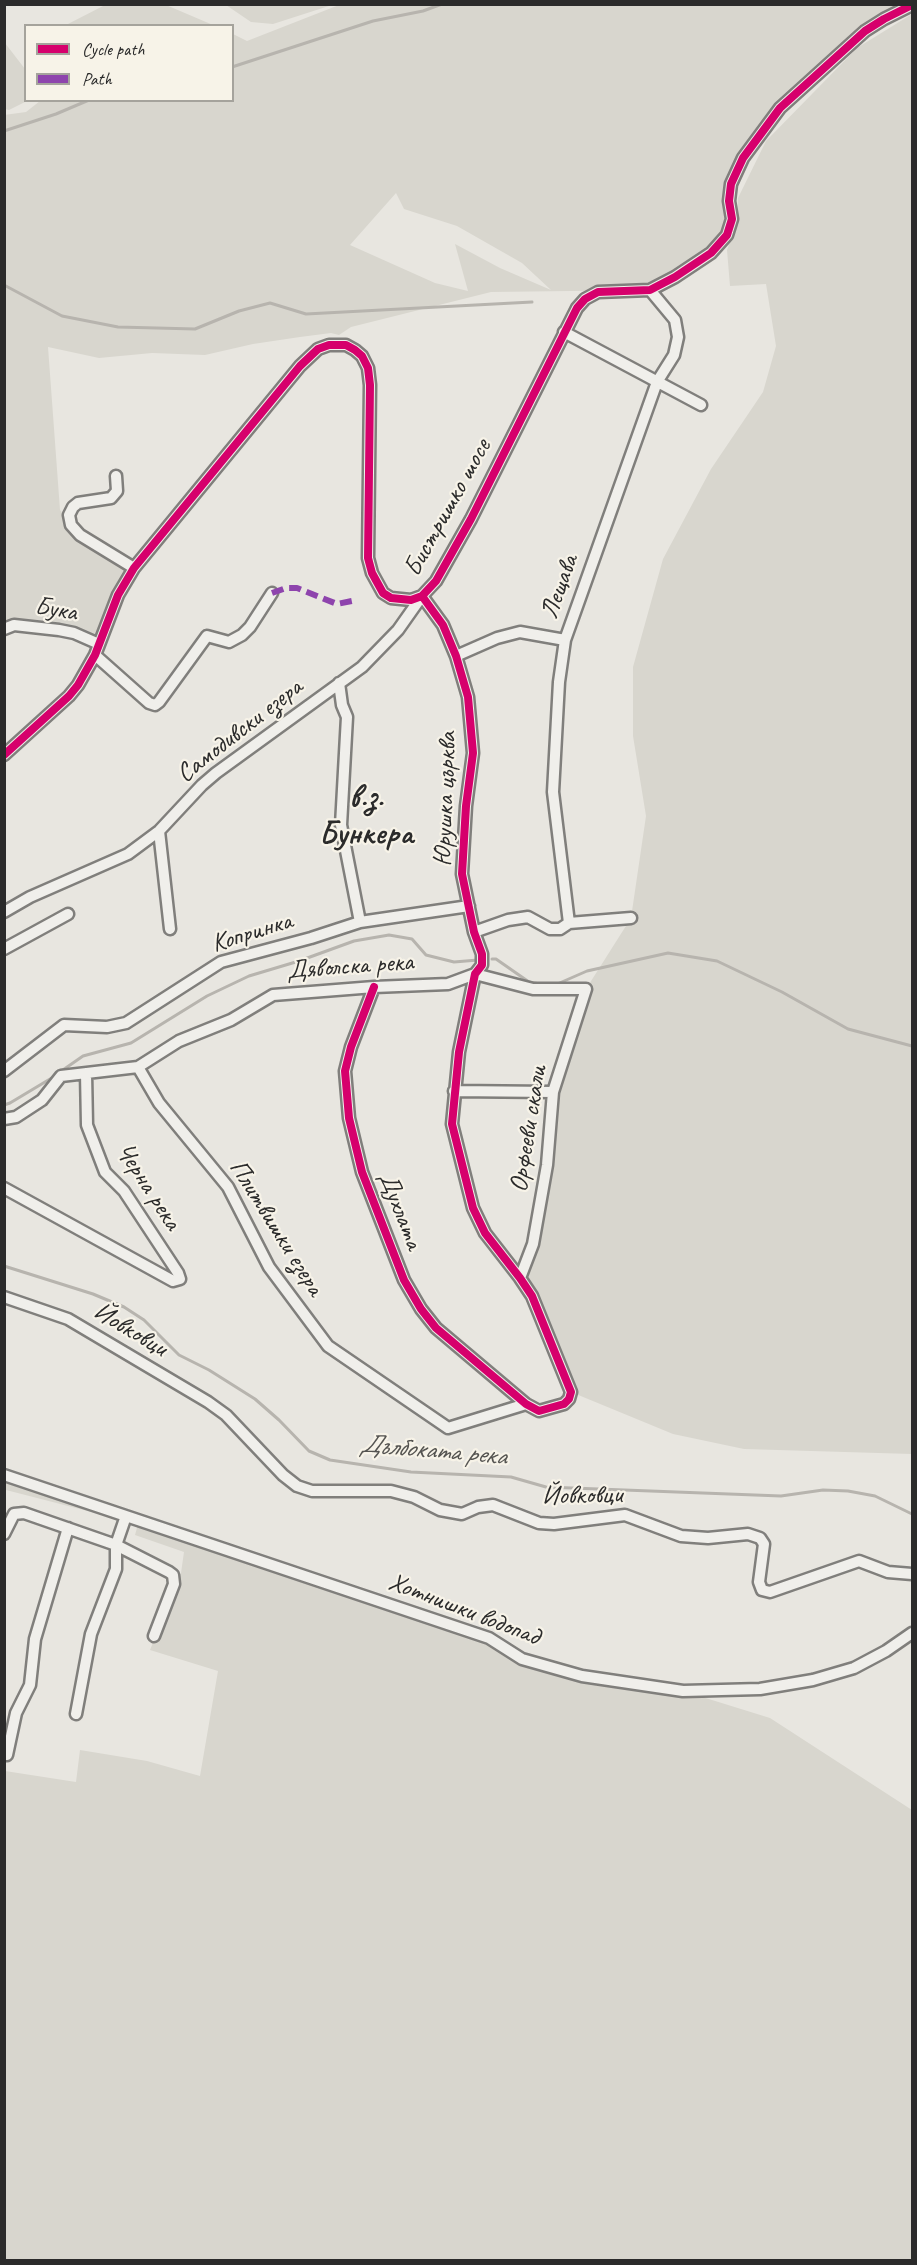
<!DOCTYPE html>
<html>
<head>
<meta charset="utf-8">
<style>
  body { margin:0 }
  #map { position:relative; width:917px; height:2265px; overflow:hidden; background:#e8e6e0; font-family:Caveat,sans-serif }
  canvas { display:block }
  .frame { position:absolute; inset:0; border:6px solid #2b2b2b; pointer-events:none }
  .legend { position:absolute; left:24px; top:24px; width:210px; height:78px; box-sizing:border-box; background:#f7f3e8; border:2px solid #a5a39c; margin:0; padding:8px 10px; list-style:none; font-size:18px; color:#2b2b2b }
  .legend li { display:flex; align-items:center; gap:12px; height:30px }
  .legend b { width:30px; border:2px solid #a5a39c }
</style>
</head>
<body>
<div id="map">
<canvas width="917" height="2265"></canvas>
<div class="frame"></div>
<ul class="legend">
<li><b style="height:8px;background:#d6006c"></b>Cycle path</li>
<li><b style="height:8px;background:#8e44ad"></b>Path</li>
</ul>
</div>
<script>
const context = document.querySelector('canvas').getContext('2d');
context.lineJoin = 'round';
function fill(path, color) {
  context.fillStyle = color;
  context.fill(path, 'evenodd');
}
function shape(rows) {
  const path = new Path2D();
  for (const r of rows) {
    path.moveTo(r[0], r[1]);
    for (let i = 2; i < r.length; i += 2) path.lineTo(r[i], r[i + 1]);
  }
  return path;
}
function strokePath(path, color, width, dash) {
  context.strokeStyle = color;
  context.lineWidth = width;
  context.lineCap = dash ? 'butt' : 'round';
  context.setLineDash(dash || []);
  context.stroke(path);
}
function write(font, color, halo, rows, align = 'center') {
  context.font = font + ' Caveat,sans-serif';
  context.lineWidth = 4.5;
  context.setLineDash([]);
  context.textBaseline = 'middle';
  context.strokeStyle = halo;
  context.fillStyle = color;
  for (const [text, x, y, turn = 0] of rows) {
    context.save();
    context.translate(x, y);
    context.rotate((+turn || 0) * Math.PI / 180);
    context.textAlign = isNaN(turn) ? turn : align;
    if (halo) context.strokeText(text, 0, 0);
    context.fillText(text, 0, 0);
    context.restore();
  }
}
const green = shape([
  [166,5,213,25,66,25,105,5],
  [226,5,332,5,273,24,251,22],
  [339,5,912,5,896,13,792,95,732,184,727,235,650,290,491,292,351,327,339,335,331,333,300,337,253,344,205,355,152,353,99,358,48,347,60,510,80,535,134,568,99,644,14,626,5,630,4,115,26,112,40,101,232,100,233,34,247,41],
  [396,193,404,209,457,226,522,263,551,290,500,268,455,244,468,291,435,283,350,245],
  [912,14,912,1454,744,1449,673,1434,571,1392,520,1278,533,1244,553,1092,586,989,631,918,646,816,633,736,633,667,663,559,711,469,763,392,776,346,766,284,730,286,727,250,737,223,738,198,766,141,857,48],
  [5,43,25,69,26,100,27,101,9,110,5,109],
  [5,1475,489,1638,522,1659,582,1676,683,1691,770,1718,912,1810,912,2260,5,2260,5,1771,76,1782,80,1750,147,1761,200,1776,218,1671,150,1650,181,1573,184,1552,135,1535,138,1524,6,1490,5,1493]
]);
const stream = shape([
  [232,67,373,21,423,11,442,4],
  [4,131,56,114,89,100],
  [4,285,62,316,118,327,195,329,239,311,270,303,306,314,532,302],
  [492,959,496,959,529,982,540,984],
  [555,985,587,971,668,953,717,961,782,992,848,1029,912,1046],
  [60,1072,83,1056,131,1043,207,996,249,976,299,961,354,941,389,935,412,939,426,955,454,962,478,960],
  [4,1105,10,1103,55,1076],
  [4,1266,93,1294,124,1307,144,1320,179,1355,209,1370,255,1399,279,1420,309,1451,330,1460,411,1472,511,1477,546,1487,781,1496,823,1490,848,1491,875,1496,912,1514]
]);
const minor = shape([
  [564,332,701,405],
  [116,476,117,491,111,498,78,503,73,507,69,515,71,525,80,535,134,568],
  [4,629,14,625,59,630,74,633,99,644],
  [95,655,149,703,155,705,159,702,207,636,229,642,242,635,250,627,272,593],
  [456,656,497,638,520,632,565,640],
  [339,683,342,705,347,717,341,825,360,922],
  [4,755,69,696,78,685,95,655,118,595,134,568,300,366,318,349,329,345,346,345,355,350,362,356,368,368,370,385,368,558,372,573,383,593,391,598,411,600,422,596,436,581,471,519,577,308,585,299,598,292,650,290,675,277,711,253,727,235,732,219,729,201,731,184,743,158,780,108,865,31,884,19,912,5],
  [159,831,170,929],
  [4,912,30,897,128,854,159,831,202,785,216,773,362,667,398,630,422,596],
  [569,923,553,792,559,682,565,640,657,382,674,355,678,337,675,320,650,290],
  [474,932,508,920,528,917,550,929,560,929,569,923,631,918],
  [4,949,68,914],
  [374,987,351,1047,345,1071,349,1118,362,1172,404,1280,421,1309,436,1328,526,1404,539,1411,564,1404,569,1399,571,1392,532,1296,520,1278,485,1233,473,1208,452,1124,459,1052,475,974,482,965,482,954,474,932,462,874,466,806,473,753,468,697,456,656,443,625,422,596],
  [138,1067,159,1103,228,1187,269,1267,328,1346,448,1428,526,1404],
  [4,1071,64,1025,107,1027,126,1023,221,962,311,938,360,922,469,906],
  [454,1091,553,1092],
  [4,1119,16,1117,42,1100,61,1076,138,1067,179,1041,231,1020,273,995,374,987,448,984,475,974,533,989,586,989,553,1092,547,1165,533,1244,520,1278],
  [4,1188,173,1281,180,1279,178,1273,124,1191,105,1172,87,1125,86,1073],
  [4,1297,68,1319,208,1402,226,1415,283,1475,297,1486,312,1491,391,1491,414,1497,440,1510,462,1514,478,1507,493,1505,539,1523,554,1524,625,1515,681,1536,708,1538,748,1534,760,1538,764,1544,759,1582,762,1590,770,1592,859,1561,888,1572,912,1574],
  [4,1475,489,1638,522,1659,582,1676,683,1691,760,1689,813,1680,854,1668,886,1651,912,1633],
  [4,1534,14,1514,24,1513,116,1545,169,1572,173,1575,174,1584,154,1636],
  [76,1714,91,1634,116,1569,116,1545,126,1516],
  [7,1755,16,1713,30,1685,35,1639,68,1528]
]);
const quiet = shape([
  [272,593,286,588,297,588,337,604,357,600]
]);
const cycleway = shape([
  [4,755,69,696,78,685,95,655,118,595,134,568,300,366,318,349,329,345,346,345,355,350,362,356,368,368,370,385,368,558,372,573,383,593,391,598,411,600,422,596,436,581,471,519,577,308,585,299,598,292,650,290,675,277,711,253,727,235,732,219,729,201,731,184,743,158,780,108,865,31,884,19,912,5],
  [374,987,351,1047,345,1071,349,1118,362,1172,404,1280,421,1309,436,1328,526,1404,539,1411,564,1404,569,1399,571,1392,532,1296,520,1278,485,1233,473,1208,452,1124,459,1052,475,974,482,965,482,954,474,932,462,874,466,806,473,753,468,697,456,656,443,625,422,596]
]);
const streetNames = [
  ["Бистришко шосе",448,508,-61],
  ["Лещава",560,587,-70],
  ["Бука",56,610,10],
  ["Самодивски езера",240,731,-38],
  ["Юрушка църква",446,799,-88],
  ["Копринка",252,933,-17],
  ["Дяволска река",350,967,-4],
  ["Орфееви скали",529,1129,-81],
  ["Черна река",148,1187,57],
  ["Духлата",400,1211,69],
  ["Плитвишки езера",276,1228,58],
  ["Йовковци",130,1330,31],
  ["Йовковци",582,1496,-1],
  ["Хотнишки водопад",464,1610,21]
];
const waterNames = [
  ["Дълбоката река",433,1451,5]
];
const districtNames = [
  ["в.з.",366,798],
  ["Бункера",366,835]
];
fill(green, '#d8d6ce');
strokePath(stream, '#b7b4ae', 3);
strokePath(minor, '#807f7c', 15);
strokePath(minor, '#f0efeb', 10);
strokePath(quiet, '#8e44ad', 6, [12, 6]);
strokePath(cycleway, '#d6006c', 8);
write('26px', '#2b2b2b', '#f7f3e8', streetNames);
write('italic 27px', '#555451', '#f7f3e8', waterNames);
write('bold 32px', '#2b2b2b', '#f7f3e8', districtNames);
</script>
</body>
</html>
